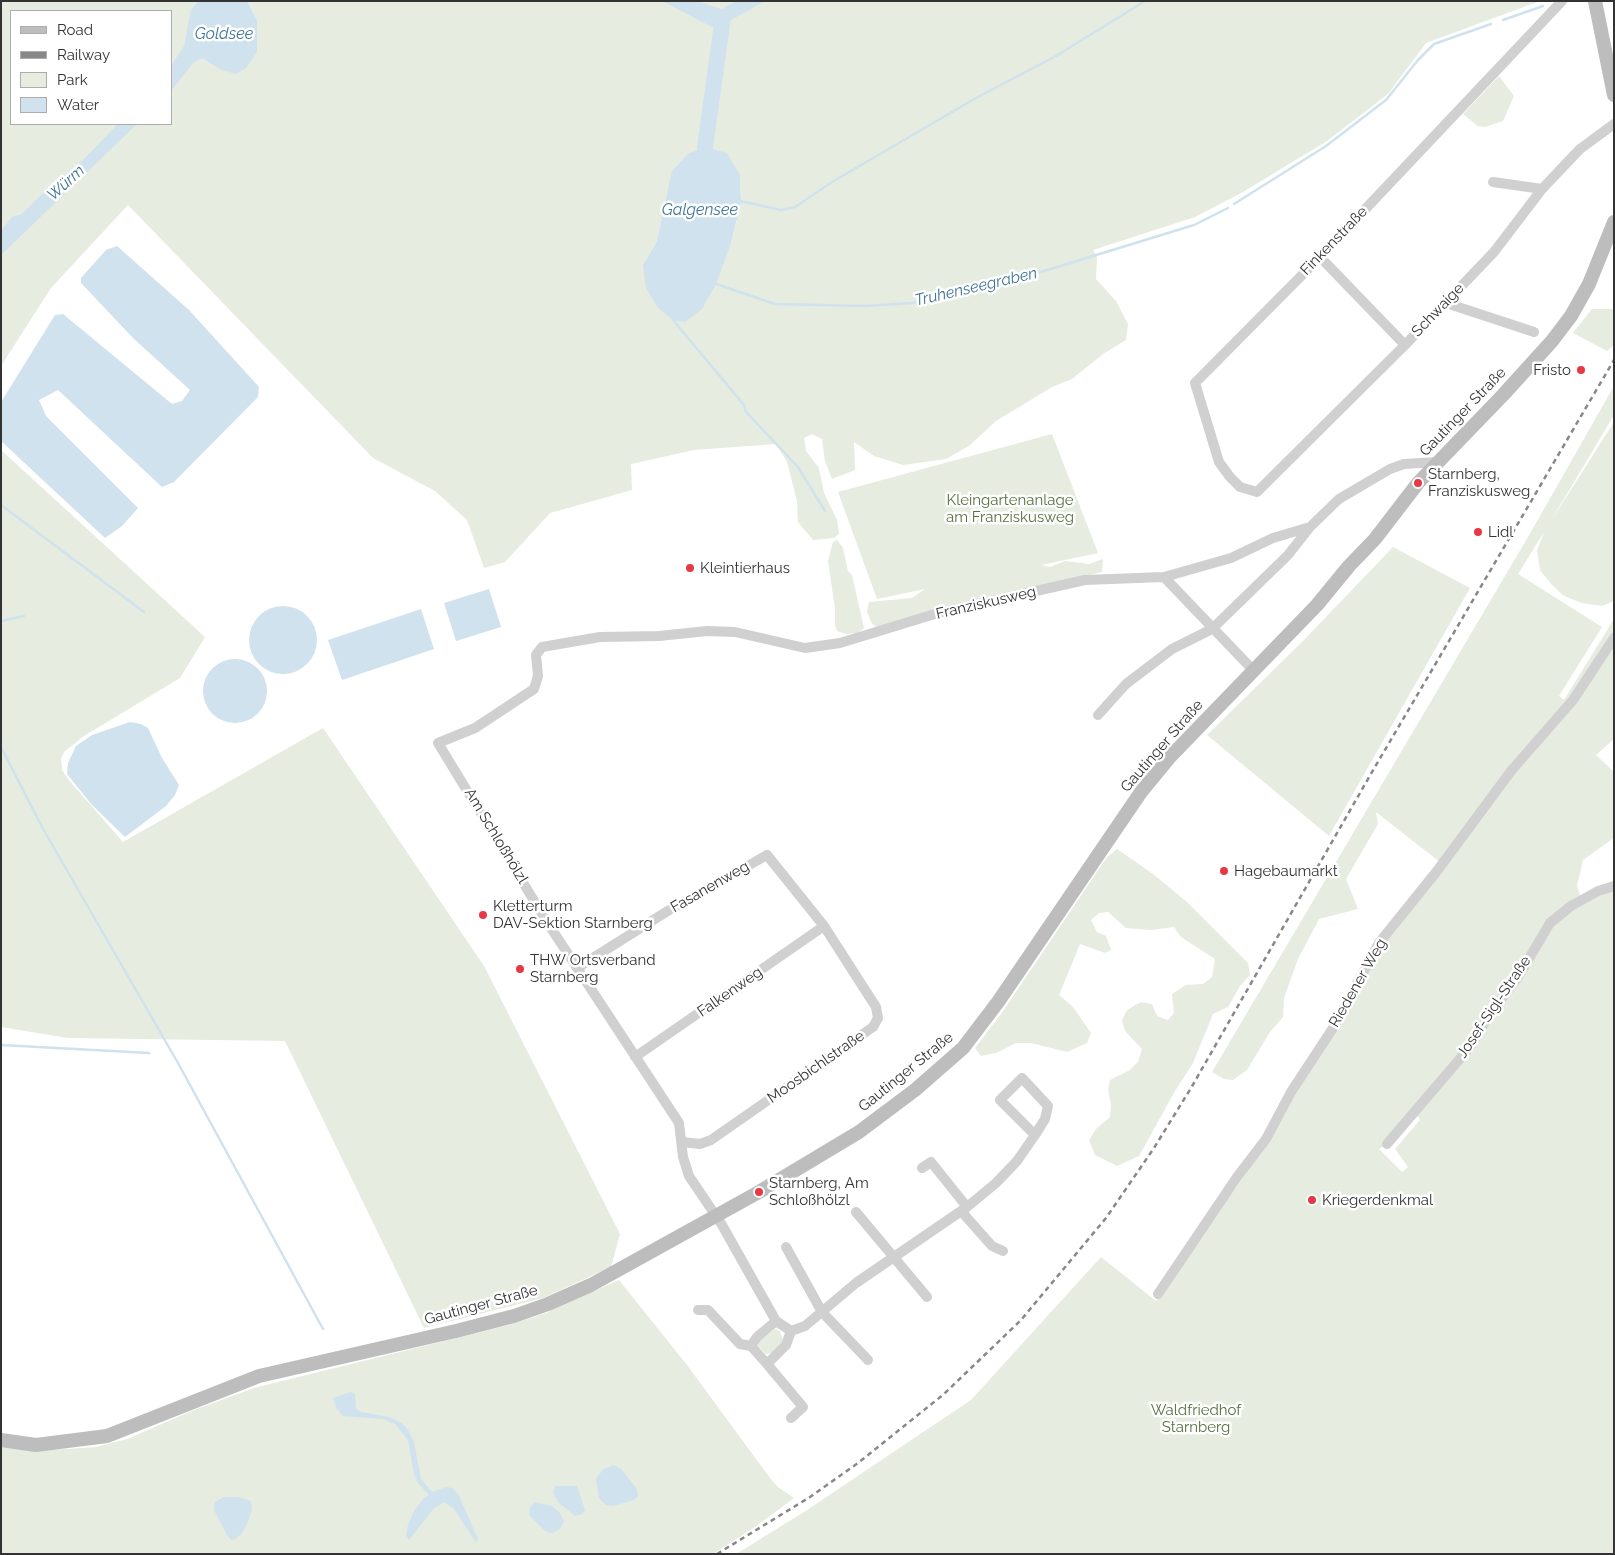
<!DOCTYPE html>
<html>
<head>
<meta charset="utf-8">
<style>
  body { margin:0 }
  #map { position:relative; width:1615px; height:1555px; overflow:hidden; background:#fff; font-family:Raleway,sans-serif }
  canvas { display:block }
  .frame { position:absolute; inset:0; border:2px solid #333; pointer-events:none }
  .legend { position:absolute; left:10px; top:10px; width:162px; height:115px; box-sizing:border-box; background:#fff; border:1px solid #adadad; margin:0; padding:6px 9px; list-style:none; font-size:15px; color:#333 }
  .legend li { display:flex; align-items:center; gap:10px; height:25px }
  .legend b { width:25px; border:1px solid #adadad }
</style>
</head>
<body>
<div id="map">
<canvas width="1615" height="1555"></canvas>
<div class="frame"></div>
<ul class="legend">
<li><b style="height:6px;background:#bdbdbd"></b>Road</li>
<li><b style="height:6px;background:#888"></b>Railway</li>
<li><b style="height:14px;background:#e6ecdf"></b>Park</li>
<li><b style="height:14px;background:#cfe2ee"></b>Water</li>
</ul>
</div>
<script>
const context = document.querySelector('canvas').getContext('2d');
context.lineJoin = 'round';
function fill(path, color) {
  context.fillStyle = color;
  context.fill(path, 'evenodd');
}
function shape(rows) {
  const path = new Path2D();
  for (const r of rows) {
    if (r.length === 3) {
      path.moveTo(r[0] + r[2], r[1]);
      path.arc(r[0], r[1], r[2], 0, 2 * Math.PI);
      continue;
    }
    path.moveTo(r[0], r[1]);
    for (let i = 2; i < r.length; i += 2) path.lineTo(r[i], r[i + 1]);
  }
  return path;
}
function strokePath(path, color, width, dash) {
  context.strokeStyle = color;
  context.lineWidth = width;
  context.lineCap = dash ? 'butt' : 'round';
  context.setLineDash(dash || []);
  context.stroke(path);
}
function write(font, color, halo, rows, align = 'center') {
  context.font = font + ' Raleway,sans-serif';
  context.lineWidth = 5;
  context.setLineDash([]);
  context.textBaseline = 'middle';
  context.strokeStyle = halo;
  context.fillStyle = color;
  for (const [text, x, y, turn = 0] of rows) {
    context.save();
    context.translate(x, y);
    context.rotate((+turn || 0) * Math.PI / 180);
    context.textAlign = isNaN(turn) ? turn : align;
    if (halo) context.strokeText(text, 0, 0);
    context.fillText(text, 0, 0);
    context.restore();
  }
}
const green = shape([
  [1,1,198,1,191,10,257,20,247,1,1540,1,1426,43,1388,94,1327,141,1243,192,1195,217,1093,250,1097,258,1096,279,1116,301,1128,324,1126,340,1103,354,1072,379,1052,387,996,421,969,446,946,459,903,465,874,456,854,442,855,470,832,479,825,461,822,439,812,434,804,438,806,451,819,468,824,493,837,520,839,534,834,538,813,540,798,522,797,501,787,462,776,444,694,450,631,464,632,490,550,513,505,562,484,568,467,520,435,491,373,458,128,205,51,288,1,366],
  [11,11,171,11,171,124,11,124],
  [673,171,740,175,741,204,731,243,643,265,657,241],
  [1499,76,1514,96,1503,121,1485,127,1478,126,1463,114],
  [1592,309,1614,309,1614,345,1607,351,1573,333],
  [1614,386,1614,415,1549,524,1614,422,1614,601,1602,606,1582,603,1564,596,1552,585,1540,570,1537,550,1544,532,1518,574,1602,627,1559,696,1564,700,1614,619,1614,739,1596,755,1614,772,1614,838,1583,860,1577,886,1582,902,1614,889,1614,1554,736,1554,804,1512,971,1400,1101,1257,1156,1301,1268,1142,1304,1079,1337,1031,1381,946,1445,866,1376,812,1378,824,1346,879,1358,909,1319,919,1298,959,1284,998,1283,1017,1270,1032,1247,1070,1233,1080,1224,1079,1212,1072,1528,537],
  [1415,1113,1420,1120,1395,1149,1408,1167,1402,1172,1379,1149,1387,1144],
  [1052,434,1098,553,1041,565,1050,567,1065,561,1089,564,1103,559,1102,572,877,627,872,624,867,612,869,602,912,598,925,589,877,599,838,492],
  [1,450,205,637,180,678,84,736,64,752,61,759,62,770,68,779,123,842,323,728,484,966,620,1234,611,1267,543,1298,424,1328,285,1041,68,1038,1,1027],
  [837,540,843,548,848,571,852,575,864,628,858,633,846,634,837,631,835,625,835,609,828,561,833,542],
  [1393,547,1470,588,1329,836,1207,735,1303,641],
  [1117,849,1153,874,1187,902,1248,963,1250,975,1240,986,1228,1007,1213,1014,1193,1063,1175,1091,1139,1156,1117,1166,1095,1155,1089,1140,1096,1129,1110,1117,1111,1104,1108,1089,1110,1080,1130,1070,1138,1062,1142,1049,1125,1031,1122,1020,1127,1010,1141,1002,1152,1004,1157,1016,1168,1020,1174,1013,1172,994,1186,985,1203,984,1212,977,1215,959,1181,937,1174,927,1151,930,1126,928,1108,912,1099,913,1091,920,1097,932,1106,936,1111,950,1105,953,1080,944,1059,995,1073,1007,1091,1033,1087,1043,1067,1052,1031,1043,1016,1043,996,1053,981,1056,975,1048,1001,1014,1107,857],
  [619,1280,687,1365,770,1478,778,1487,794,1498,755,1527,713,1554,1,1554,1,1447,37,1451,96,1447,127,1439,194,1410,254,1388,509,1325,546,1313],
  [775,1329,780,1331,783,1341,771,1353,766,1354,758,1346,759,1341]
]);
const water = shape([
  [198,1,247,1,257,20,257,52,246,68,236,74,222,70,202,58,193,63,171,91,171,66,184,46,191,10],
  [662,1,697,1,722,9,736,1,765,1,722,25,712,27],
  [118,124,137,124,1,255,1,231,12,217,22,214,45,191,78,165],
  [705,147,727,153,740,175,741,203,731,243,716,284,702,309,685,322,673,320,658,308,646,288,643,265,657,241,672,171,688,154],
  [117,246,189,310,259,387,258,397,174,482,162,487,58,390,39,400,46,416,138,508,122,526,105,538,1,441,1,402,55,315,63,314,172,404,182,401,190,390,133,338,81,283,81,278,106,250],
  [489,589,501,627,456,641,444,603],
  [283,640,34],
  [421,609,434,649,342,680,328,640],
  [235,691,32],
  [130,722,141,724,148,728,162,758,179,785,175,795,166,806,125,837,92,805,67,774,68,763,76,746,92,735],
  [351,1392,355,1394,356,1409,361,1412,389,1417,402,1423,408,1430,414,1442,421,1479,432,1492,446,1487,452,1488,458,1494,478,1539,476,1542,453,1508,444,1502,434,1508,409,1540,406,1535,408,1525,414,1511,424,1498,429,1495,418,1483,414,1474,408,1440,395,1424,383,1419,343,1416,336,1408,333,1398],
  [614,1465,621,1469,637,1489,638,1496,634,1500,613,1506,606,1505,599,1498,596,1478,604,1469],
  [555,1486,577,1486,585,1510,582,1514,575,1516,558,1502,553,1493],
  [224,1497,238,1497,251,1501,252,1510,247,1524,242,1533,235,1539,231,1540,227,1535,214,1510,215,1502],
  [535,1502,552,1506,560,1513,564,1521,560,1529,553,1533,546,1532,529,1515,530,1507]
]);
const stream = shape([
  [1503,20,1543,6],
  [740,201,781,210,795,207,832,182,976,98,1056,56,1145,1],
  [1234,204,1326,146,1386,100,1418,60,1434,44,1491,24],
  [716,284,775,304,866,306,912,303,1000,284,1054,268,1194,225,1228,208],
  [673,320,744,405,746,412,798,467,825,511],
  [1,505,144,612],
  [1,621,24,616],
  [1,747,42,827,178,1063,323,1329],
  [1,1045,149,1053]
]);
const river = shape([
  [705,147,723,17]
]);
const street = shape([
  [1562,1,1320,257,1195,383,1219,462,1230,477,1240,487,1257,492,1405,345,1494,252,1542,189,1580,149,1614,124],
  [1493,182,1542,189],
  [1320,257,1405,345],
  [1446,303,1534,332],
  [1164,577,1253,670],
  [1098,715,1126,684,1172,649,1212,629,1288,555,1310,527],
  [577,968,666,912,767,855,824,926,876,1007,878,1018,873,1027,711,1140,700,1144,682,1142],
  [635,1057,824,926],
  [1035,1135,1000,1100,1022,1078,1048,1106,1045,1119,1035,1135,1017,1161,996,1183,967,1207,856,1283,805,1326,791,1331,776,1321,722,1225,689,1176,683,1157,679,1123,547,922,438,743,475,728,534,689,538,676,536,655,542,647,600,637,659,636,707,631,735,632,805,648,840,643,938,613,1085,580,1164,577,1231,558,1273,538,1310,527,1339,499,1390,469,1404,464,1437,462],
  [1387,1144,1470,1047,1490,1014,1518,977,1550,923,1571,906,1598,891,1614,886],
  [922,1168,931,1162,967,1207],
  [961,1211,992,1246,1003,1251],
  [856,1212,927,1297],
  [786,1247,822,1312,868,1360],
  [1158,1294,1237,1177,1266,1139,1291,1092,1333,1028,1379,943,1437,871,1511,771,1573,700,1614,638],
  [698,1310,708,1310,740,1344,751,1346],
  [776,1321,757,1337,751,1346,767,1364,786,1345,791,1331],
  [767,1364,803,1407,791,1418]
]);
const secondary = shape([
  [1595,1,1614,95],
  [1,1440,36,1445,107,1436,259,1376,456,1331,514,1316,548,1304,591,1285,759,1192,859,1132,915,1090,963,1048,998,1002,1141,792,1169,758,1317,605,1349,566,1375,539,1418,483,1503,395,1552,341,1571,316,1589,284,1614,222]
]);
const rail = shape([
  [717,1554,810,1497,858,1463,944,1394,1021,1320,1106,1218,1154,1148,1191,1088,1372,772,1614,360]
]);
const markers = [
  [1581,370,5,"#e63946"],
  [1418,483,5,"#e63946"],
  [1478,532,5,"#e63946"],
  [690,568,5,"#e63946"],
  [1224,871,5,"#e63946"],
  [483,915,5,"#e63946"],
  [520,969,5,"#e63946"],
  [759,1192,5,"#e63946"],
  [1312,1200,5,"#e63946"]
];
const streetNames = [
  ["Finkenstraße",1334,241,-46],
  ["Schwaige",1438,310,-46],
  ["Gautinger Straße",1463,412,-46],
  ["Franziskusweg",986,603,-13],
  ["Gautinger Straße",1162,746,-49],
  ["Am Schloßhölzl",496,836,59],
  ["Fasanenweg",710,887,-30],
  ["Riedener Weg",1358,983,-60],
  ["Falkenweg",730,992,-35],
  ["Josef-Sigl-Straße",1494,1007,-56],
  ["Moosbichlstraße",816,1067,-35],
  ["Gautinger Straße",906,1072,-39],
  ["Gautinger Straße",481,1305,-15]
];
const poiNames = [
  ["Fristo",1571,370,"right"],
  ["Starnberg,",1428,474],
  ["Franziskusweg",1428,491],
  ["Lidl",1488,532],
  ["Kleintierhaus",700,568],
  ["Hagebaumarkt",1234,871],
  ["Kletterturm",493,906],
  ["DAV-Sektion Starnberg",493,923],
  ["THW Ortsverband",530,960],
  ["Starnberg",530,977],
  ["Starnberg, Am",769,1183],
  ["Schloßhölzl",769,1200],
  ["Kriegerdenkmal",1322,1200]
];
const parkNames = [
  ["Kleingartenanlage",1010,500],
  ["am Franziskusweg",1010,517],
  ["Waldfriedhof",1196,1410],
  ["Starnberg",1196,1427]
];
const waterNames = [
  ["Goldsee",224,34],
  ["Würm",66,183,-42],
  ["Galgensee",700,210],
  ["Truhenseegraben",976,287,-13]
];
fill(green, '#e6ecdf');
fill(water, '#cfe2ee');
strokePath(stream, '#cfe2ee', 2.5);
strokePath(river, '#cfe2ee', 16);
strokePath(street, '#d0d0d0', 10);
strokePath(secondary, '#bdbdbd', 14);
strokePath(rail, '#888', 2.5, [5, 4]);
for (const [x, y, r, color] of markers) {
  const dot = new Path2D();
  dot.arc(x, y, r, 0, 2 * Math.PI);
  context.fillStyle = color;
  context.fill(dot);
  strokePath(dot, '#fff', 2);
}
write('15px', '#333', '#fff', streetNames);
write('15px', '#333', '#fff', poiNames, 'left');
write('15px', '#56703f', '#fff', parkNames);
write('italic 16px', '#3f7597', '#fff', waterNames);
</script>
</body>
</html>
